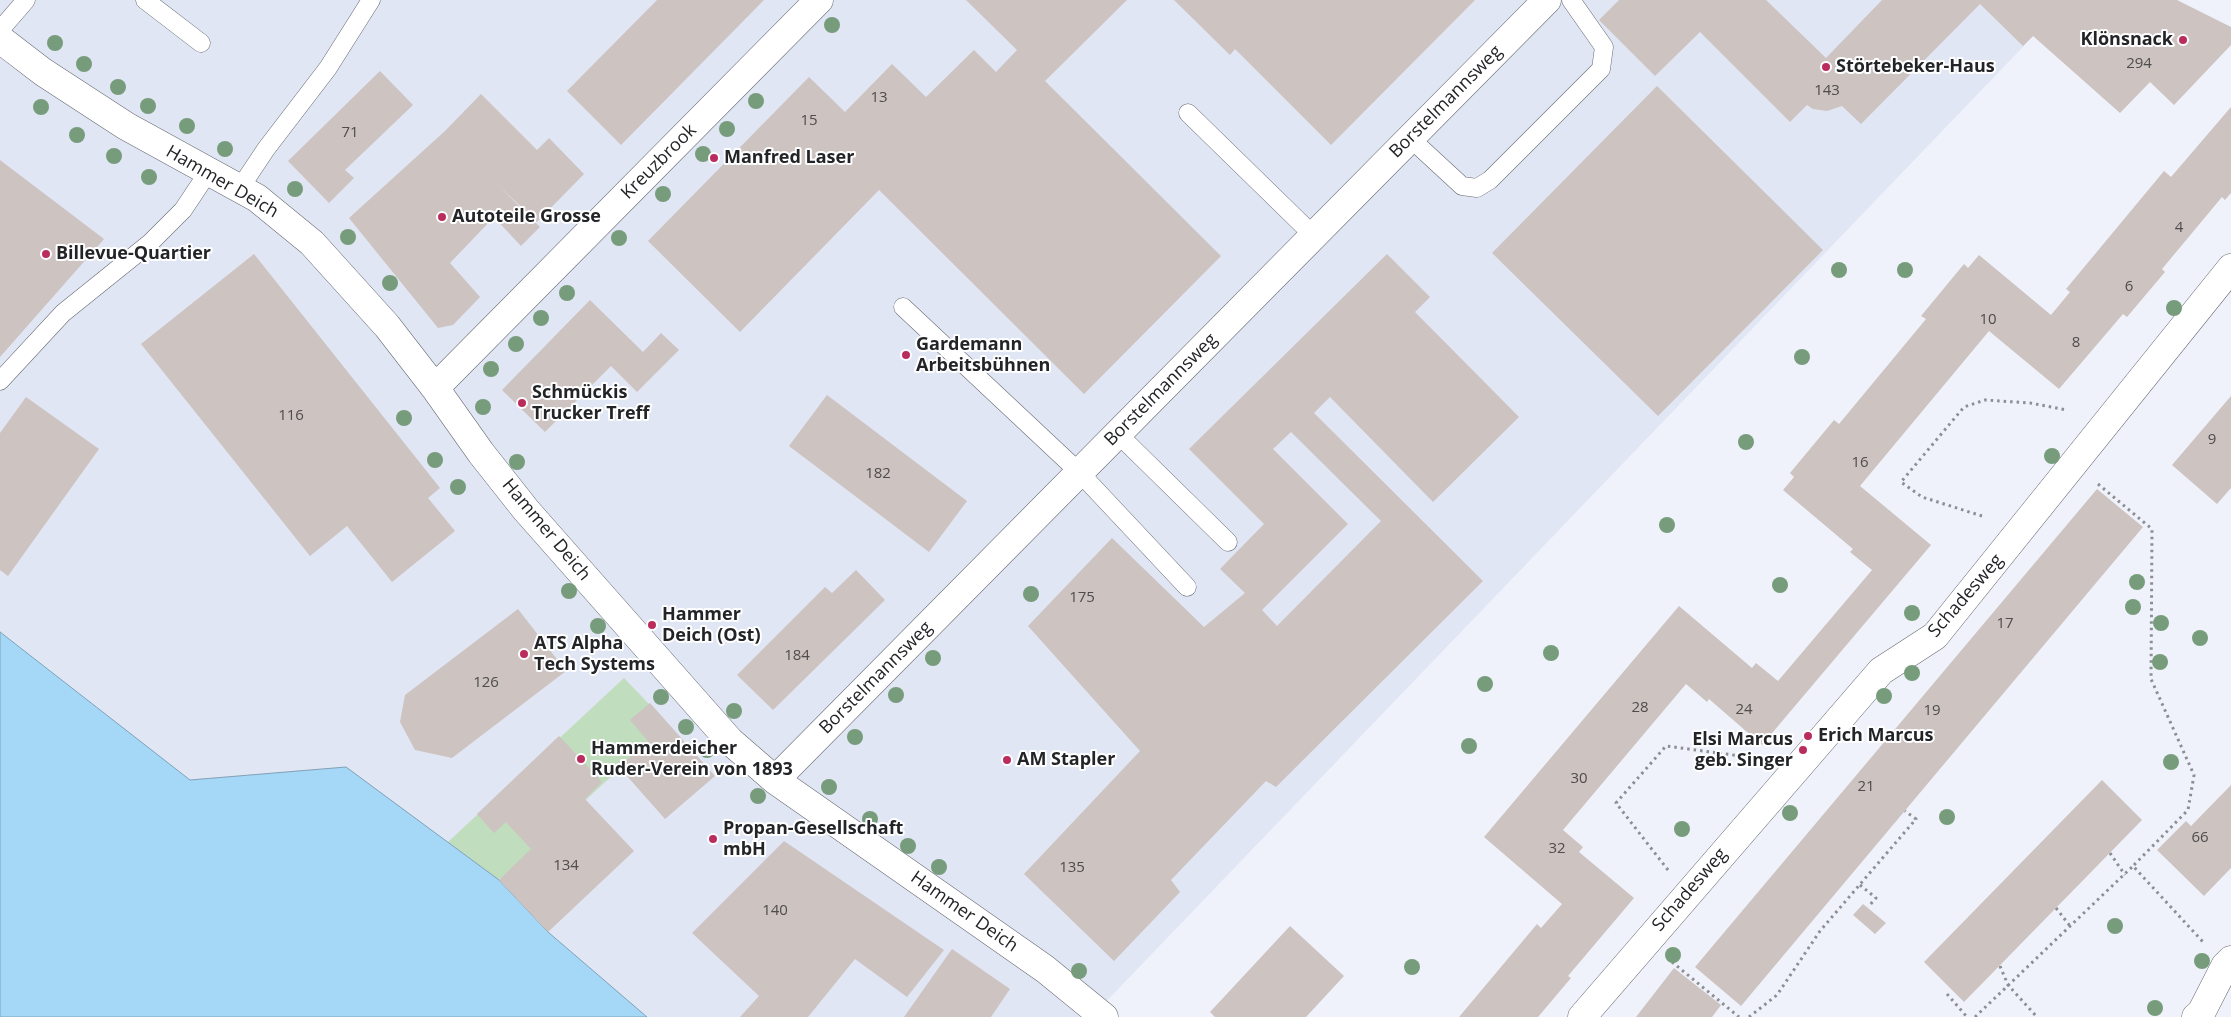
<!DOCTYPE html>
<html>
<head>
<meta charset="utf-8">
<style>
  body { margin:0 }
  canvas { display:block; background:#eff2fa }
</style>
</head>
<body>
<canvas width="2231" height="1017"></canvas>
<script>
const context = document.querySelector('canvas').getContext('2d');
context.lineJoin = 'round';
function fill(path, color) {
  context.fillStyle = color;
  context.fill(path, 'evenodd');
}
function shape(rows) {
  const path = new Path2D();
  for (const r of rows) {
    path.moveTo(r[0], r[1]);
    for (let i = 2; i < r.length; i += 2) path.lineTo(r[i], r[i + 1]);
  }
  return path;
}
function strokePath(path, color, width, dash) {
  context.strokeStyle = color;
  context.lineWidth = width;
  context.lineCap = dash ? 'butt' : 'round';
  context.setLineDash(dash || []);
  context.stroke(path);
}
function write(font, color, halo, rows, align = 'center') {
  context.font = font + ' "Open Sans",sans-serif';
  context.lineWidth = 4;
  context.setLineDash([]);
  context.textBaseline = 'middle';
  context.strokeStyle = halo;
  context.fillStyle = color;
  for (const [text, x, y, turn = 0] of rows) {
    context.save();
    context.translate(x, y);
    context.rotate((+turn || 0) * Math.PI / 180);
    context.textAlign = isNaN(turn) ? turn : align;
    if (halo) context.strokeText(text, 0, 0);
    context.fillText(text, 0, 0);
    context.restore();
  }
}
const built = shape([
  [0,0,2068,0,1097,1011,1103,1017,647,1017,548,932,499,880,346,768,190,780,0,632]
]);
const green = shape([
  [624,678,668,724,499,880,448,842]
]);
const water = shape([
  [0,632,190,780,346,767,499,880,548,932,647,1017,0,1017,0,632]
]);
const building = shape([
  [657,0,764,0,621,145,567,91],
  [966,0,1127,0,1045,81,1221,256,1084,394,879,190,740,332,648,241,809,77,845,112,892,64,926,97,974,50,996,72,1017,50],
  [1174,0,1475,0,1331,145,1235,49,1230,55],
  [1619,0,1766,0,1826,58,1882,0,2177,0,2231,27,2231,45,2174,105,2150,82,2120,113,2033,36,2023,46,1980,4,1861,124,1842,106,1827,111,1813,109,1807,105,1790,122,1700,32,1655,76,1599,20],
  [380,71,413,105,345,170,354,178,329,203,288,161],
  [1657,86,1823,250,1658,416,1492,253],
  [481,94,537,150,549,138,584,174,537,222,498,185,540,227,521,246,494,217,450,263,480,297,453,325,438,328,349,218,445,131],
  [2231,107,2231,193,2225,200,2222,197,2162,269,2165,272,2127,317,2123,314,2059,389,1989,331,1860,486,1931,545,1762,745,1709,699,1707,702,1686,684,1563,830,1583,847,1579,852,1634,898,1568,976,1571,978,1538,1017,1459,1017,1537,924,1541,928,1562,904,1484,837,1679,606,1752,668,1756,663,1778,681,1872,570,1850,552,1853,549,1783,490,1794,477,1790,473,1834,420,1839,424,1926,319,1921,316,1964,264,1968,268,1979,255,2051,315,2070,292,2066,289,2164,171,2171,177],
  [0,160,104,239,0,357],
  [254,254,440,488,428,498,455,531,392,582,347,526,310,556,141,344],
  [1387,254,1430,297,1415,312,1519,417,1433,502,1330,397,1314,413,1483,581,1276,787,1266,781,1171,880,1180,892,1114,961,1024,874,1140,751,1028,626,1112,538,1204,627,1245,593,1220,569,1264,524,1189,449],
  [1291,432,1381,521,1277,626,1262,610,1348,524,1273,449],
  [590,300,643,352,661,333,679,350,637,392,611,366,545,432,502,390],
  [827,395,967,501,929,552,789,446],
  [2231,396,2231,488,2217,504,2172,465],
  [26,397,99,449,8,576,0,570,0,433],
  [2097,489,2143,527,1741,1006,1695,967],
  [856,570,885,600,773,710,737,675,825,587,832,593],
  [518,609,566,671,452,758,415,750,400,722,405,695],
  [650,703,715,776,665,819,619,767,648,741,630,720],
  [559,736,602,782,585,799,634,851,548,932,499,880,531,849,506,822,494,833,477,814],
  [2102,780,2142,820,1964,1002,1924,962],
  [2231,785,2231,868,2204,896,2157,850,2186,821,2191,826],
  [784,841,944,950,907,997,855,959,808,1017,740,1017,759,996,692,933],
  [1863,904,1886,923,1875,934,1853,915],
  [1290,926,1344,976,1306,1017,1215,1017,1210,1012],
  [952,949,1010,989,991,1017,904,1017],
  [1674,968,1721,1005,1712,1017,1636,1017]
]);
const path = shape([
  [2098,484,2152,529,2151,679,2194,775,2188,810,2133,866,2204,943],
  [1982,516,1922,497,1901,482,1964,407,1985,400,2030,403,2067,410],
  [2110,853,2125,875],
  [1668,870,1616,803,1666,746,1763,759],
  [1860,885,1876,898,1868,907],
  [2056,908,2070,926],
  [1672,962,1739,1017],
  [2000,966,2008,985,2037,1017],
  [1947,994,1967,1017],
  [1749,1017,1777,995,1820,931,1916,819,1905,811],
  [1975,1017,2133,866]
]);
const service = shape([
  [145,0,201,43],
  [0,30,26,0],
  [1188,113,1314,236],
  [1410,138,1462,186,1477,188,1490,180,1601,69,1604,47,1571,0],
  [240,188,266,149,328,68,371,0],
  [903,307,1080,473,1187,587],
  [0,381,63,313,150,243,183,210,209,171],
  [1118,434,1228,542]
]);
const minor = shape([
  [0,39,43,72,126,126,257,198,312,243,387,326,435,388,481,453,526,510,730,741,775,780,1045,969,1104,1017],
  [435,388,819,0],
  [775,780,1547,0],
  [1582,1017,1881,671,1935,636,2231,268],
  [2196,1017,2201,1013,2225,966,2231,960]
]);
const trees = [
  [832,25],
  [55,43],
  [84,64],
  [118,87],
  [756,101],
  [148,106],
  [41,107],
  [187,126],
  [727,129],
  [77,135],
  [225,149],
  [703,154],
  [114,156],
  [149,177],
  [295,189],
  [663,194],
  [348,237],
  [619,238],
  [1839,270],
  [1905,270],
  [390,283],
  [567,293],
  [2174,308],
  [541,318],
  [516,344],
  [1802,357],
  [491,369],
  [483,407],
  [404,418],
  [1746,442],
  [2052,456],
  [435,460],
  [517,462],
  [458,487],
  [1667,525],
  [2137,582],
  [1780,585],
  [569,591],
  [1031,594],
  [2133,607],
  [1912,613],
  [2161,623],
  [598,626],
  [2200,638],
  [1551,653],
  [933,658],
  [2160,662],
  [1912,673],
  [1485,684],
  [896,695],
  [1884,696],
  [661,697],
  [734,711],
  [686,727],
  [855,737],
  [1469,746],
  [707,750],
  [2171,762],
  [829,787],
  [758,796],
  [1790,813],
  [1947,817],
  [870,819],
  [1682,829],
  [908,846],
  [939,867],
  [2115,926],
  [1673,955],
  [2202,961],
  [1412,967],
  [1079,971],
  [2155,1008]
];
const markers = [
  [2183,40,5,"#ba2c5d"],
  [1826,67,5,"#ba2c5d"],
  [714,158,5,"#ba2c5d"],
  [442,217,5,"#ba2c5d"],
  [46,254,5,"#ba2c5d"],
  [906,355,5,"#ba2c5d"],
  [522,403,5,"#ba2c5d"],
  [652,625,5,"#ba2c5d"],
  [524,654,5,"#ba2c5d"],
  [1808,736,5,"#ba2c5d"],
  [1803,750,5,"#ba2c5d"],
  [581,759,5,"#ba2c5d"],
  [1007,760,5,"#ba2c5d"],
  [713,839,5,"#ba2c5d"]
];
const numberNames = [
  ["294",2139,64],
  ["143",1827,91],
  ["13",879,98],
  ["15",809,121],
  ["71",350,133],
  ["4",2179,228],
  ["6",2129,287],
  ["10",1988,320],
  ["8",2076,343],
  ["116",291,416],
  ["9",2212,440],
  ["16",1860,463],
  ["182",878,474],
  ["175",1082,598],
  ["17",2005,624],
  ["184",797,656],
  ["126",486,683],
  ["28",1640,708],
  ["24",1744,710],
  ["19",1932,711],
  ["30",1579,779],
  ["21",1866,787],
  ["66",2200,838],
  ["32",1557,849],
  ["134",566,866],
  ["135",1072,868],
  ["140",775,911]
];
const poiNames = [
  ["Klönsnack",2173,40,"right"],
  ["Störtebeker-Haus",1836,67],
  ["Manfred Laser",724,158],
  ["Autoteile Grosse",452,217],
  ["Billevue-Quartier",56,254],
  ["Gardemann",916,345],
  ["Arbeitsbühnen",916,366],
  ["Schmückis",532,393],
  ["Trucker Treff",532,414],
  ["Hammer",662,615],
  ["Deich (Ost)",662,636],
  ["ATS Alpha",534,644],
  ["Tech Systems",534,665],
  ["Erich Marcus",1818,736],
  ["Elsi Marcus",1793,740,"right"],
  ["geb. Singer",1793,761,"right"],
  ["Hammerdeicher",591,749],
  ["Ruder-Verein von 1893",591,770],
  ["AM Stapler",1017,760],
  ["Propan-Gesellschaft",723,829],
  ["mbH",723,850]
];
const streetNames = [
  ["Borstelmannsweg",1446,102,-45],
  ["Kreuzbrook",659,162,-45],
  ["Hammer Deich",222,182,30],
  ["Borstelmannsweg",1161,390,-45],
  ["Hammer Deich",546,530,50],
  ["Schadesweg",1966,596,-49],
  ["Borstelmannsweg",876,678,-45],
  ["Schadesweg",1690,890,-49],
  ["Hammer Deich",964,912,35]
];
fill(built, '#e1e6f5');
fill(green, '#c0ddbd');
fill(water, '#a5d7f6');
strokePath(water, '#7ea1b8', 1);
fill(building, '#cdc3c0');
strokePath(service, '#676a71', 19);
strokePath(minor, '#676a71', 29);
strokePath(path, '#8c8e94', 3, [2.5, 4]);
strokePath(service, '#fff', 18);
strokePath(minor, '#fff', 28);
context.fillStyle = '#779c7c';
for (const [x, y] of trees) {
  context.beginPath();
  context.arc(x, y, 8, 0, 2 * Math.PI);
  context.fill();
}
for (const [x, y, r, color] of markers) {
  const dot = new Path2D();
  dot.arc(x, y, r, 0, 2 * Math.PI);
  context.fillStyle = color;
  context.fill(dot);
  strokePath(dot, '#fff', 2);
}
write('15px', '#4e4c4d', null, numberNames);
write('bold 18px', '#232427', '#fff', poiNames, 'left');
write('18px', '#232427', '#fff', streetNames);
</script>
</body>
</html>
